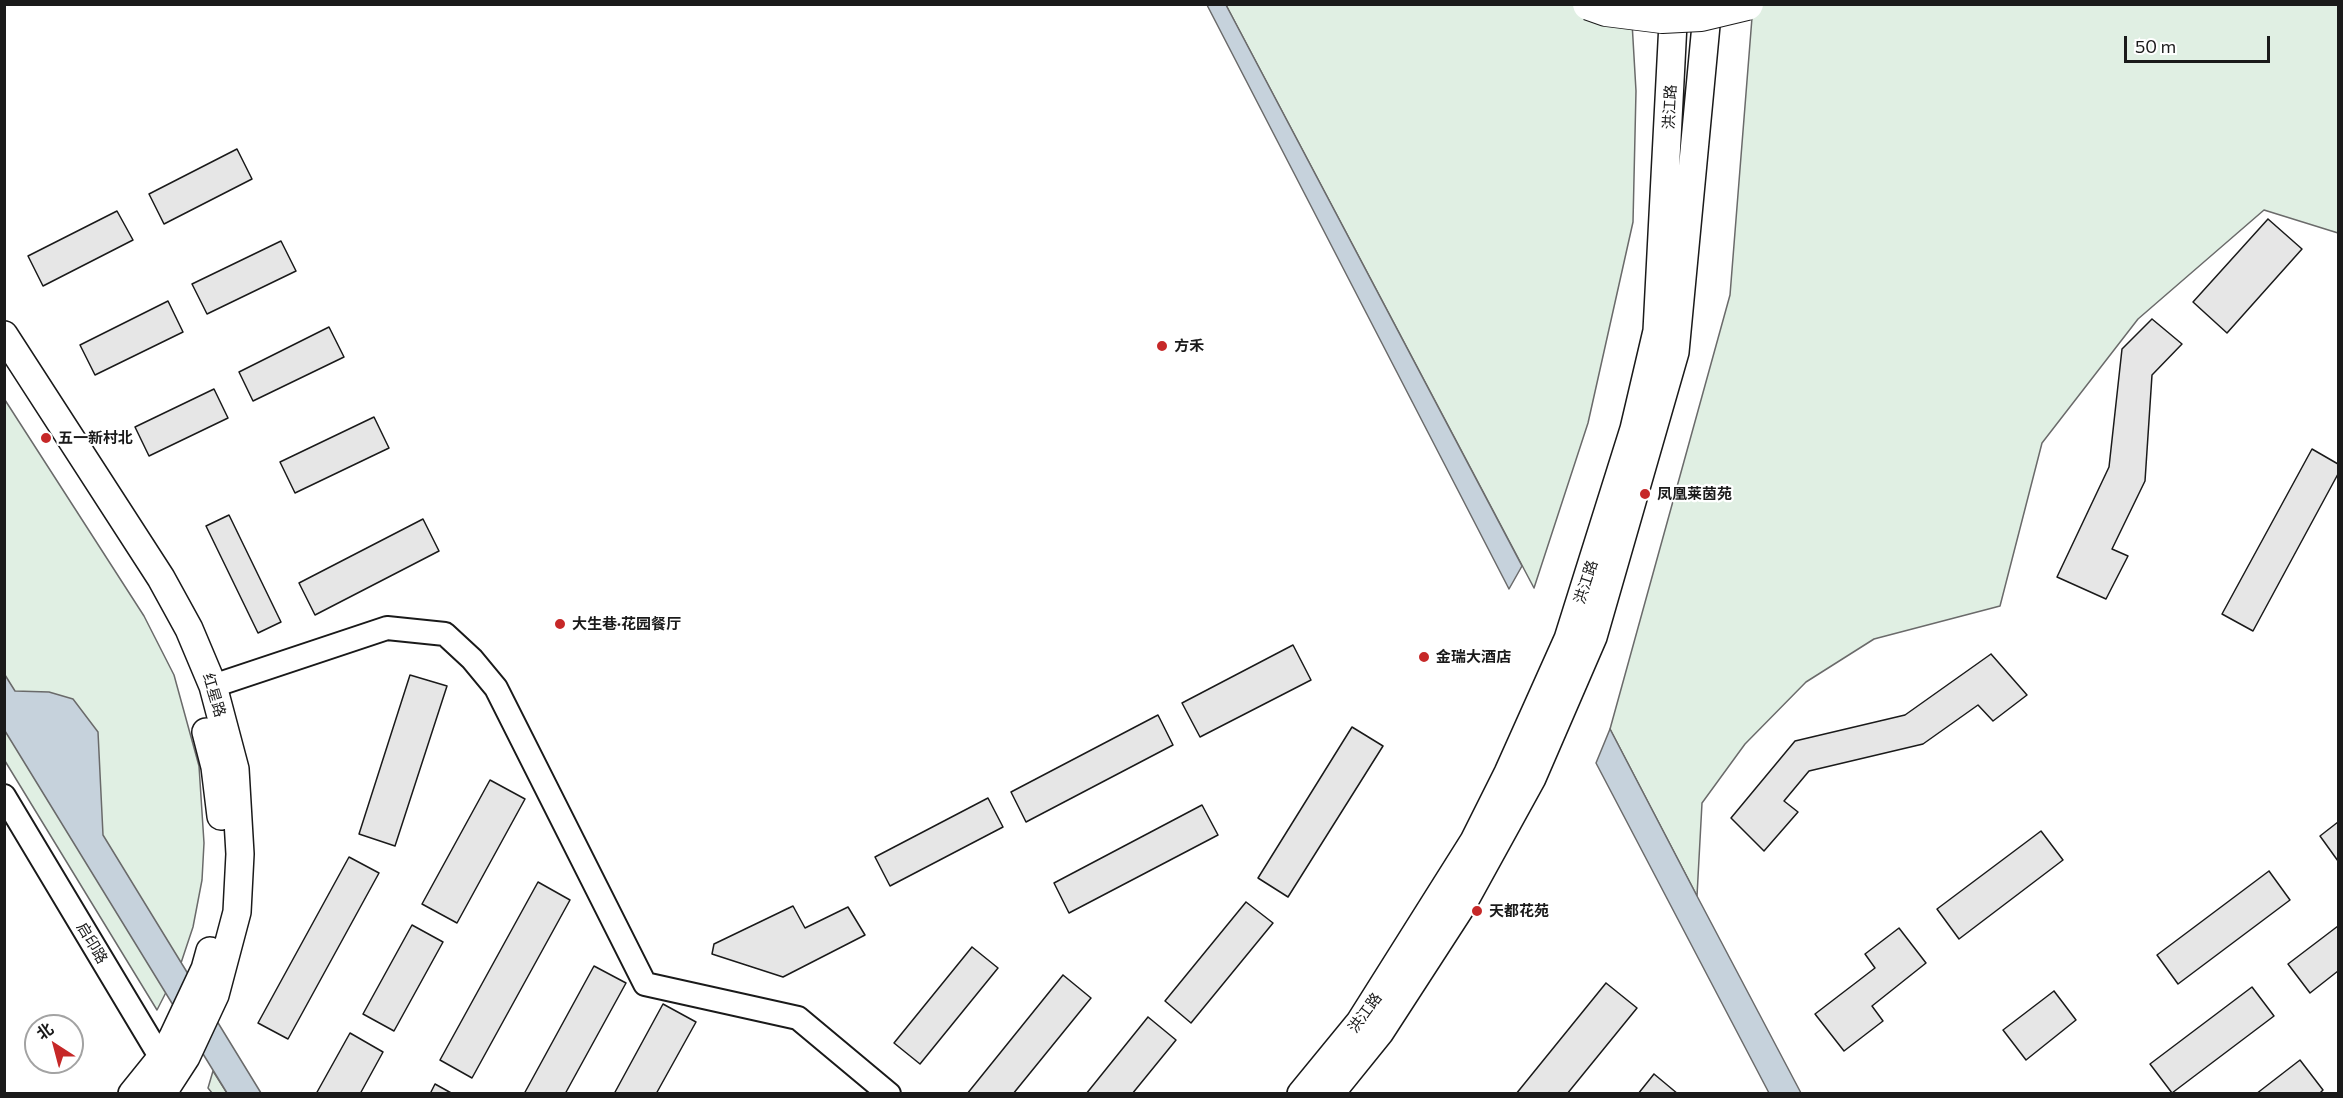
<!DOCTYPE html>
<html>
<head>
<meta charset="utf-8">
<style>
  body { margin:0 }
  #map { position:relative; width:2343px; height:1098px; overflow:hidden; background:#fff; font-family:Commissioner,"Noto Sans SC",sans-serif }
  canvas { display:block }
  .frame { position:absolute; inset:0; border:6px solid #1a1a1a; pointer-events:none }
  .north { position:absolute; left:24px; top:1014px; width:60px; height:60px; box-sizing:border-box; background:#fff; border:2px solid #a3a3a3; border-radius:50%; rotate:324deg; font-size:16px; font-weight:700; line-height:24px; text-align:center; color:#1a1a1a }
  .north::after { content:''; display:block; margin:auto; width:21px; height:27px; background:#c62828; clip-path:polygon(50% 0,100% 100%,50% 72%,0 100%) }
  .scale { position:absolute; left:2124px; top:36px; width:146px; height:27px; box-sizing:border-box; border:3px solid #1a1a1a; border-top:0; padding-left:8px; font-size:18px; line-height:21px; white-space:nowrap; color:#1a1a1a; -webkit-text-stroke:4px #fff; paint-order:stroke }
</style>
</head>
<body>
<div id="map">
<canvas width="2343" height="1098"></canvas>
<div class="frame"></div>
<div class="north">北</div>
<div class="scale">50 m</div>
</div>
<script>
const context = document.querySelector('canvas').getContext('2d');
context.lineJoin = 'round';
function fill(path, color) {
  context.fillStyle = color;
  context.fill(path, 'evenodd');
}
function shape(rows) {
  const path = new Path2D();
  for (const r of rows) {
    path.moveTo(r[0], r[1]);
    for (let i = 2; i < r.length; i += 2) path.lineTo(r[i], r[i + 1]);
  }
  return path;
}
function strokePath(path, color, width, dash) {
  context.strokeStyle = color;
  context.lineWidth = width;
  context.lineCap = dash ? 'butt' : 'round';
  context.setLineDash(dash || []);
  context.stroke(path);
}
function write(font, color, halo, rows, align = 'center') {
  context.font = font + ' Commissioner,"Noto Sans SC",sans-serif';
  context.lineWidth = 4.5;
  context.setLineDash([]);
  context.textBaseline = 'middle';
  context.strokeStyle = halo;
  context.fillStyle = color;
  for (const [text, x, y, turn = 0] of rows) {
    context.save();
    context.translate(x, y);
    context.rotate((+turn || 0) * Math.PI / 180);
    context.textAlign = isNaN(turn) ? turn : align;
    if (halo) context.strokeText(text, 0, 0);
    context.fillText(text, 0, 0);
    context.restore();
  }
}
const green = shape([
  [1226,5,1631,5,1636,91,1633,222,1588,423,1534,588,1226,5],
  [1753,5,2338,5,2338,233,2264,210,2138,319,2042,443,2000,606,1874,639,1806,682,1745,744,1702,803,1697,896,1610,729,1730,295,1753,5],
  [5,400,144,616,174,675,199,766,204,843,202,880,193,927,181,963,157,1010,5,761,5,400],
  [213,1071,227,1093,212,1093,208,1088,213,1071]
]);
const water = shape([
  [1207,5,1226,5,1522,566,1509,589,1207,5],
  [5,675,15,691,49,692,73,699,98,732,103,835,261,1093,227,1093,5,731,5,675],
  [1610,729,1697,896,1801,1093,1769,1093,1596,763,1610,729]
]);
const building = shape([
  [237,149,252,179,164,224,149,194,237,149],
  [117,211,133,240,43,286,28,256,117,211],
  [2268,219,2302,249,2227,333,2193,302,2268,219],
  [281,241,296,271,207,314,192,284,281,241],
  [168,301,183,332,95,375,80,345,168,301],
  [2152,319,2182,344,2152,375,2145,481,2112,549,2128,556,2106,599,2057,577,2109,467,2122,349,2152,319],
  [329,327,344,357,253,401,239,372,329,327],
  [214,389,228,418,149,456,135,427,214,389],
  [374,417,389,448,295,493,280,462,374,417],
  [2312,449,2338,464,2338,474,2253,631,2222,614,2312,449],
  [229,515,281,622,258,633,206,526,229,515],
  [423,519,439,551,315,615,299,583,423,519],
  [1293,645,1311,680,1200,737,1182,703,1293,645],
  [1991,654,2027,695,1993,721,1978,705,1923,744,1809,771,1784,801,1798,812,1764,851,1731,818,1795,741,1905,715,1991,654],
  [410,675,447,686,395,846,359,834,410,675],
  [1158,715,1173,745,1026,822,1011,792,1158,715],
  [1352,727,1383,746,1288,897,1258,878,1352,727],
  [490,780,525,799,457,923,422,904,490,780],
  [988,798,1003,827,890,886,875,857,988,798],
  [1202,805,1218,835,1069,913,1054,883,1202,805],
  [2338,822,2338,861,2320,836,2338,822],
  [2041,831,2063,860,1959,939,1937,909,2041,831],
  [349,857,379,873,288,1039,258,1023,349,857],
  [2269,871,2290,900,2178,984,2157,955,2269,871],
  [538,882,570,900,472,1078,440,1060,538,882],
  [1246,902,1273,923,1191,1023,1165,1001,1246,902],
  [793,906,805,928,848,907,865,935,783,977,712,954,714,944,793,906],
  [412,925,443,942,394,1031,363,1014,412,925],
  [2338,926,2338,971,2310,993,2288,964,2338,926],
  [1899,928,1926,963,1872,1006,1883,1021,1844,1051,1815,1014,1875,968,1865,954,1899,928],
  [972,947,998,968,920,1064,894,1043,972,947],
  [594,966,626,983,565,1094,524,1094,594,966],
  [1063,975,1091,998,1013,1094,967,1094,1063,975],
  [1606,983,1637,1008,1567,1094,1516,1094,1606,983],
  [2252,987,2274,1016,2172,1093,2150,1064,2252,987],
  [2054,991,2076,1020,2026,1060,2003,1030,2054,991],
  [663,1004,696,1022,656,1094,614,1094,663,1004],
  [1148,1017,1176,1040,1132,1094,1086,1094,1148,1017],
  [350,1033,383,1052,360,1094,316,1094,350,1033],
  [2300,1060,2323,1090,2319,1094,2256,1094,2300,1060],
  [1654,1074,1678,1094,1638,1094,1654,1074],
  [435,1084,453,1094,430,1094,435,1084]
]);
const minor = shape([
  [213,686,387,628,445,634,472,659,496,688,645,984,798,1018,889,1094],
  [4,796,161,1058,163,1073]
]);
const major = shape([
  [4,335,161,578,189,629,213,686,235,769,240,854,237,912,215,995,186,1057,162,1094],
  [206,732,215,767,221,816],
  [132,1094,161,1058,173,1037,205,969,210,951],
  [1301,1094,1360,1022,1474,841,1508,773,1568,639,1634,429,1657,331,1674,4],
  [1330,1094,1380,1032,1461,907,1532,778,1593,637,1675,352,1708,4]
]);
const highwayBridge = shape([
  [1589,4,1606,10,1662,17,1701,15,1747,4]
]);
const markers = [
  [1162,346,6,"#c62828"],
  [46,438,6,"#c62828"],
  [1645,494,6,"#c62828"],
  [560,624,6,"#c62828"],
  [1424,657,6,"#c62828"],
  [1477,911,6,"#c62828"]
];
const streetNames = [
  ["洪江路",1670,107,-87],
  ["洪江路",1586,582,-72],
  ["红星路",214,695,73],
  ["启印路",92,943,59],
  ["洪江路",1365,1013,-54]
];
const poiNames = [
  ["方禾",1174,346],
  ["五一新村北",58,438],
  ["凤凰莱茵苑",1657,494],
  ["大生巷·花园餐厅",572,624],
  ["金瑞大酒店",1436,657],
  ["天都花苑",1489,911]
];
fill(green, '#e0efe3');
strokePath(green, '#6a6a6a', 1.5);
fill(water, '#c6d2dc');
strokePath(water, '#6a6a6a', 1.5);
fill(building, '#e6e6e6');
strokePath(building, '#1a1a1a', 1.5);
strokePath(minor, '#1a1a1a', 26);
strokePath(major, '#1a1a1a', 30);
strokePath(minor, '#fff', 22);
strokePath(major, '#fff', 27);
strokePath(highwayBridge, '#1a1a1a', 34, []);
strokePath(highwayBridge, '#fff', 32);
for (const [x, y, r, color] of markers) {
  const dot = new Path2D();
  dot.arc(x, y, r, 0, 2 * Math.PI);
  context.fillStyle = color;
  context.fill(dot);
  strokePath(dot, '#fff', 2);
}
write('15px', '#1a1a1a', '#fff', streetNames);
write('bold 15px', '#1a1a1a', '#fff', poiNames, 'left');
</script>
</body>
</html>
